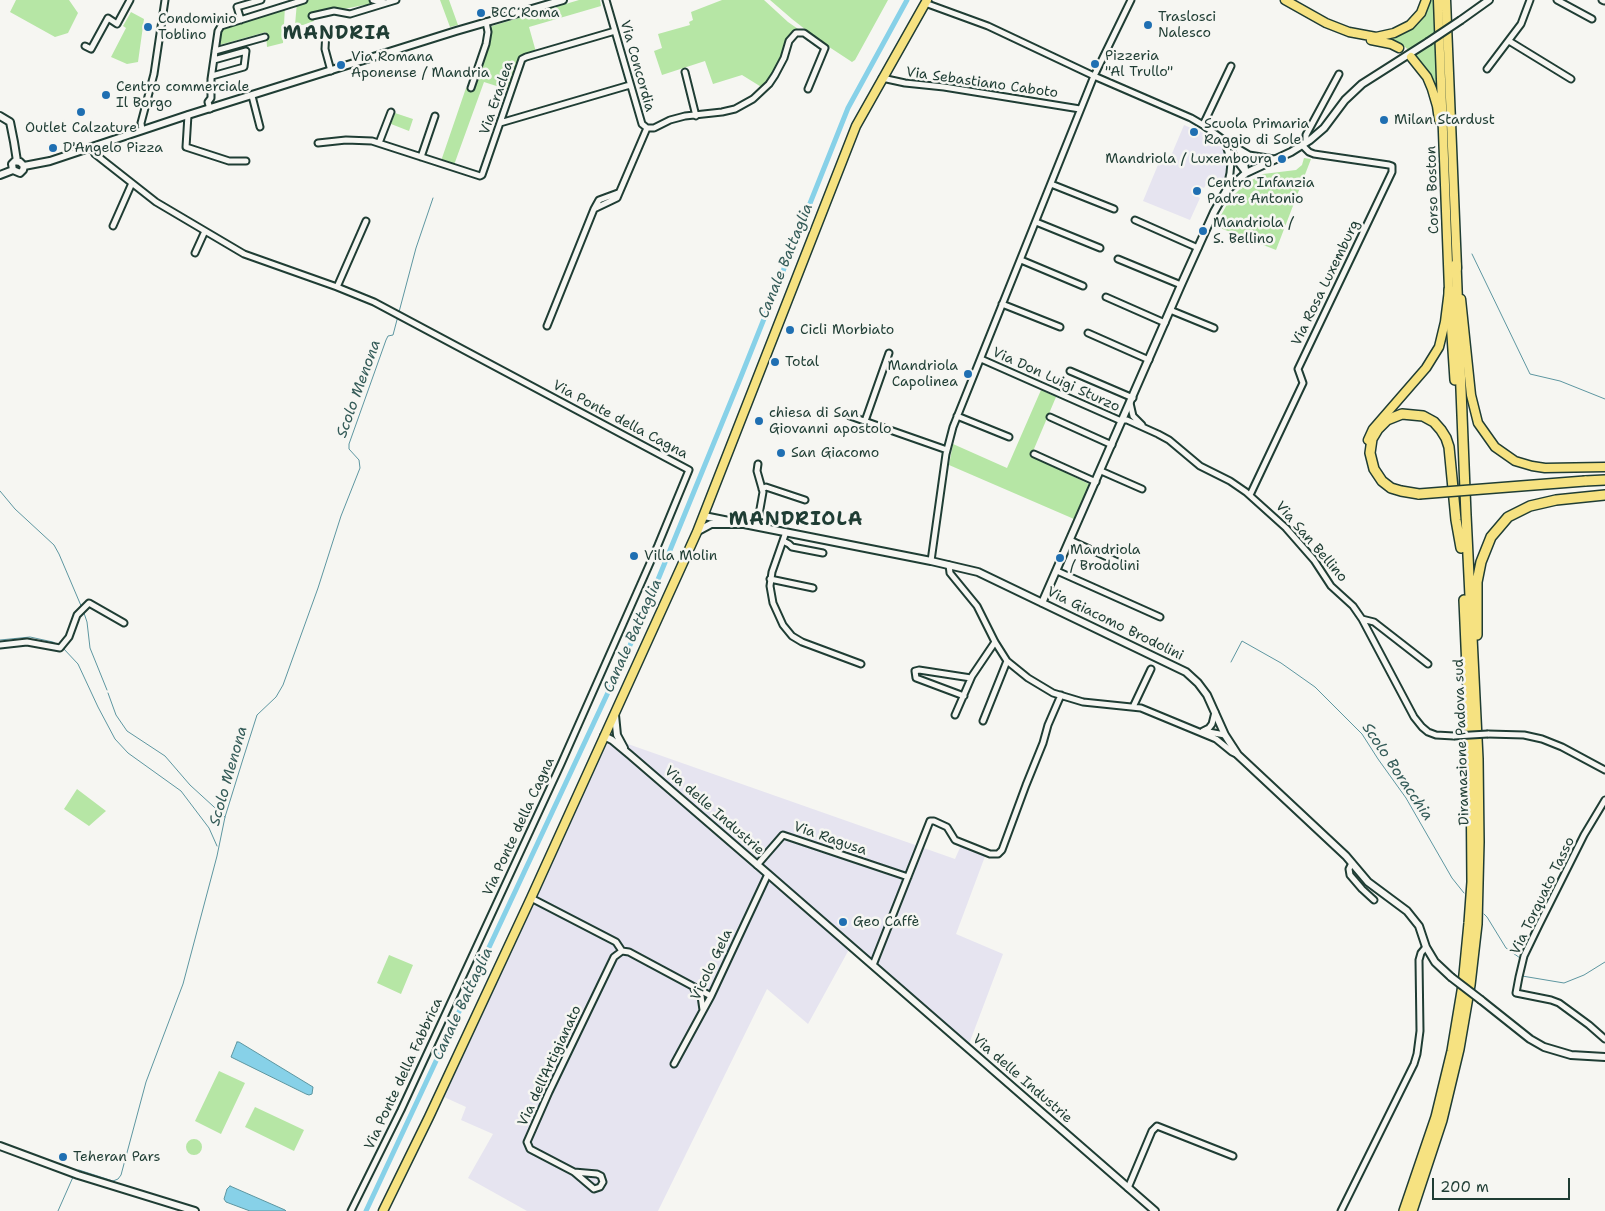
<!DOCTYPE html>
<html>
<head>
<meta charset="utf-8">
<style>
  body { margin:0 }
  #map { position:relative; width:1605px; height:1211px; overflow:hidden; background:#f6f6f2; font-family:"Shantell Sans",sans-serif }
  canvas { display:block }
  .scale { position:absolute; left:1432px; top:1178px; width:138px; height:22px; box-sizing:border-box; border:2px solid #1f3d34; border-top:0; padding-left:6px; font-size:15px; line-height:18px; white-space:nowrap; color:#1f3d34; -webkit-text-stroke:4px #f6f6f2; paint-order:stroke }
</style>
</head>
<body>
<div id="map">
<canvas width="1605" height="1211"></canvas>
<div class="scale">200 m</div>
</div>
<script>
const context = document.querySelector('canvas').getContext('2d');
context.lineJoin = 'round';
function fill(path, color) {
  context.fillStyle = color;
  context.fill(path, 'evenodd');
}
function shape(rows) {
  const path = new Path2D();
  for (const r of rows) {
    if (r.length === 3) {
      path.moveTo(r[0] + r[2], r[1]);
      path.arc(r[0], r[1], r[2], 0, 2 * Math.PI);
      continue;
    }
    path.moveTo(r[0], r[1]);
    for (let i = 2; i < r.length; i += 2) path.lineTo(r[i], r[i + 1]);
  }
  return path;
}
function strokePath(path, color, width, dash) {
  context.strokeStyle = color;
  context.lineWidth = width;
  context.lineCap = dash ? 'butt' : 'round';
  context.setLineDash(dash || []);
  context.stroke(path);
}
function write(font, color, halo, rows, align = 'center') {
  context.font = font + ' "Shantell Sans",sans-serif';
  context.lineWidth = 5;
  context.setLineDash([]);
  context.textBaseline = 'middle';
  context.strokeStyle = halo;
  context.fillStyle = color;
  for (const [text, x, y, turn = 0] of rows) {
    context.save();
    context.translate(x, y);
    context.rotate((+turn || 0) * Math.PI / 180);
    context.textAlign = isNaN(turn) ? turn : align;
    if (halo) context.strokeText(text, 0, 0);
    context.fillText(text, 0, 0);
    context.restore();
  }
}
const built = shape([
  [1184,125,1191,128,1192,126,1219,144,1224,151,1227,166,1223,183,1210,177,1204,188,1199,186,1195,196,1200,198,1190,220,1143,201,1160,160,1168,163],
  [608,737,955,859,962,843,987,851,956,934,1003,954,969,1044,852,944,808,1024,767,989,658,1211,527,1211,468,1178,493,1134,461,1120,466,1107,444,1097,479,1022]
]);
const green = shape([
  [16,0,69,0,78,13,68,33,55,37,10,12],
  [304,0,373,0,386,3,365,10,364,5,334,11,313,16,314,21,303,25,295,25,297,2],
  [440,0,449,0,458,25,450,27],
  [579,0,600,0,601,6,529,27,536,52,525,55,509,90,484,82,454,165,441,161,466,88,473,90,489,45,492,26],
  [722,0,764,0,788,22,801,31,795,32,787,39,783,58,775,72,763,88,742,75,713,84,705,61,662,75,654,51,662,48,658,34,690,25,689,22,693,20,691,12],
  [770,0,888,0,855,60,852,62,820,41,792,19],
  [1426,0,1433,0,1434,12,1437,87,1434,88,1423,66,1418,59,1405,47,1388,41,1388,37,1410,27],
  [285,6,283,43,267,47,266,32,216,46,221,26],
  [131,12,144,19,138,62,127,64,111,57,126,28,123,26],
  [395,113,413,119,409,131,391,124],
  [1304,158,1311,159,1276,250,1215,226,1230,199,1246,183,1263,174,1296,170,1302,165],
  [1041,390,1056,397,1031,456,1089,484,1074,519,949,465,953,444,1007,468],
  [77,789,106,811,89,826,64,809],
  [389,955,413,965,401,994,377,983],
  [219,1071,245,1083,221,1134,195,1121],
  [255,1107,304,1130,294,1151,245,1127],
  [194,1147,8]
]);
const water = shape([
  [237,1042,239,1042,313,1087,312,1094,309,1095,306,1094,231,1057,237,1042],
  [230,1186,285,1210,286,1211,250,1211,226,1202,224,1199,227,1189,230,1186]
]);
const stream = shape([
  [1472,254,1530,374,1560,381,1605,399],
  [399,312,416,248,433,198],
  [0,491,15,509,54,545,59,554,82,608],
  [84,613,87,622,90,648,107,690],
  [0,640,30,637,53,642,60,646],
  [63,648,78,664,98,707,115,739,128,753,181,791,209,828,217,846],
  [1231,662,1242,641,1281,663,1315,687,1362,734,1378,759,1406,798,1452,878,1464,893],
  [108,693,116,715,127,731,165,756,190,785,225,817],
  [1484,914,1487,917,1506,948,1520,958,1517,974],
  [1522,976,1564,983,1584,975,1605,962],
  [76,1171,79,1170,113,1181,118,1179,121,1175,146,1082,183,984,217,856,225,817,243,759,257,715,276,697,283,685,318,588,341,516,360,468,359,460,349,449,349,444,386,340,388,336,393,335,398,316],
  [58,1211,73,1177]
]);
const canal = shape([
  [366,1211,639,626,740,379,848,108,907,0]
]);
const minor = shape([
  [373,0,386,3,396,0],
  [606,0,642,124,647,128],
  [1557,0,1592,19],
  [1602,0,1604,1],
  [925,3,988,26,1094,76,1191,118,1203,125,1225,141,1249,155,1274,159],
  [312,16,334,11,350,14,386,3],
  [241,20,237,7,261,0],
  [326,31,325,49,331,71],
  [1509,41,1571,79],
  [85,46,91,49,108,18,117,24,130,0],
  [215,51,265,37],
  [1487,69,1521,24,1530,0],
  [685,72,696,116],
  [212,76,244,67,246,51,214,60],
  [882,78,905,83,944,87,1080,109],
  [471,88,486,44,488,32,486,22],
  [252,96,260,127],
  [210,109,208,102,211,98,211,79,218,31,221,26,304,0],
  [188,115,186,147,229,161,246,161],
  [500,123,630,85],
  [1203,125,1231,66],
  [647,128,654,128,670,120,685,116,722,112,735,109,753,99,769,84,775,75,784,58,789,41,796,33,804,33,825,48,808,89],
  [142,130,141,123,154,74,165,0],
  [1225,142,1231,162,1230,173,1226,191],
  [1306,142,1306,135,1339,74],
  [318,143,346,140,372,141,480,176,482,175,522,59,526,57,615,31],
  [379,143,391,112],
  [91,147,95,154,156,202,244,254,337,287,374,302,689,470,658,545,561,764,401,1110,351,1211],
  [1239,150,1244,161,1246,172],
  [1231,153,1246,173],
  [421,157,435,116],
  [1051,184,1114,209],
  [594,209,599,200,618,193],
  [1135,220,1198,248],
  [1036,222,1100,248],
  [113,226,132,183],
  [195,253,205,231],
  [1118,259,1181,285],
  [1021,260,1083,286],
  [337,287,366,221],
  [1106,297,1165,323],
  [1002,304,1060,327],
  [1170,310,1214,328],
  [547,326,594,209,617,198,647,128],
  [1088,333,1149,360],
  [981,359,1119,420,1127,420,1158,434,1169,440,1200,466,1230,481,1246,492,1286,528,1314,560,1331,586,1353,606,1362,619,1414,717,1422,727,1428,732,1436,735,1454,736],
  [1070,371,1133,398],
  [1130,403,1133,416,1142,425],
  [850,416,947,450],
  [957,416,1009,437],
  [1050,417,1112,445],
  [865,421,889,353],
  [1034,454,1096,482],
  [1101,471,1142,489],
  [762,489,766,487,805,500],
  [1250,495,1303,383,1298,369,1392,172,1392,166,1389,165,1314,154,1309,152,1302,145],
  [757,526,763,492,757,471,758,464],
  [786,532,772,572,770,586,773,603,783,625,792,636,802,642,861,664],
  [1070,540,1120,563],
  [783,541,789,544,792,547,823,553],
  [931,561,946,454,953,427,1094,76,1131,0],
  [949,565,950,573,977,606,995,642,1007,661,1028,678,1053,693,1083,702,1141,708,1216,739,1232,752,1238,755],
  [1057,571,1160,617],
  [770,579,813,588],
  [1362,619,1374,622,1428,664],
  [0,645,27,642,60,648,69,637,77,615,89,603,124,623],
  [964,696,916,678,915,671,919,670,971,678],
  [1133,707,1151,669],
  [955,715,972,676,995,642],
  [983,721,1007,661],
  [1203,731,1225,735],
  [1203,731,1209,728,1212,724,1215,712],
  [1488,734,1524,735,1542,739,1562,747,1605,770],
  [1605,800,1584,835,1539,925,1524,956,1519,977,1516,993,1551,1000,1559,1003,1589,1025,1605,1039],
  [1352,863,1349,869,1350,875,1362,889,1374,900],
  [757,865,783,835,908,877],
  [531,898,616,942,622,951],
  [622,951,629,952,711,996],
  [873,965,930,821,934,821,947,827,955,840,990,854,998,854,1002,850,1026,785,1043,743,1048,725,1061,695],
  [694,989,701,996,703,1010],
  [674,1064,711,996,768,874],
  [574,1172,597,1174,601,1176,603,1182,600,1187,594,1189,574,1172,530,1149,527,1142,549,1092,614,957,622,951],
  [1128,1188,1152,1131,1157,1126,1233,1156],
  [1341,1211,1414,1064,1417,1054,1420,1031,1419,960,1421,953,1426,947]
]);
const tertiary = shape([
  [1461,20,1489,0],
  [0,116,10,122,14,142,17,161],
  [24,166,50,161,188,115,456,31,563,0],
  [13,170,12,164,15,161,20,162,24,166],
  [0,175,13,170,20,173,23,170,24,166],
  [704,516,729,521],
  [698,531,711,524,744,524,931,561,978,572,1186,672,1198,683,1207,695,1225,735,1238,755,1346,856,1368,882,1407,911,1419,926,1426,947,1435,962,1451,977],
  [1042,603,1181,285,1214,212,1226,191,1246,173,1291,152,1310,140,1324,128,1345,100,1362,84,1428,42],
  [615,715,617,735,624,748],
  [604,736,612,740,630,755,768,874,1155,1211],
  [1481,1000,1530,1039,1544,1047,1571,1055,1605,1057],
  [0,1146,78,1175,195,1211]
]);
const primary = shape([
  [383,1211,429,1117,531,898,697,532,856,126,927,0]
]);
const trunk = shape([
  [1285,0,1326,23,1349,32,1376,37,1394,33,1410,25,1421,13,1426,0],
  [1446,0,1457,268],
  [1371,40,1391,44,1399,48],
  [1411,57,1427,77,1432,89,1437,106,1439,120],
  [1461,299,1471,395,1478,423,1495,447,1515,461,1532,466,1545,468,1605,467],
  [1368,440,1373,429,1426,368,1439,347,1445,322,1449,290,1438,0]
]);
const motorway = shape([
  [1449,290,1455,380],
  [1585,481,1605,480],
  [1419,494,1401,491,1391,488,1382,481,1374,469,1370,453,1372,439,1378,429,1387,420,1402,414,1423,416,1434,422,1441,430,1446,438,1449,447,1456,520,1461,548],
  [1477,635,1477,582,1481,562,1491,537,1508,517,1530,506,1556,500,1605,495],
  [1404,1211,1436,1117,1452,1051,1463,985,1469,923,1472,882,1471,760,1464,600],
  [1412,1211,1442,1120,1459,1049,1470,985,1477,924,1479,842,1478,759,1466,515,1456,264]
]);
const minorBridge = shape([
  [1454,736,1488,734]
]);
const tertiaryBridge = shape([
  [1428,42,1461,20],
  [1451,977,1481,1000]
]);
const motorwayBridge = shape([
  [1419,494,1585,481]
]);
const markers = [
  [481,13,5,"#1f6fb2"],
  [1148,25,5,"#1f6fb2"],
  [148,27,5,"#1f6fb2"],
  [1095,64,5,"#1f6fb2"],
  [341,65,5,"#1f6fb2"],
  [106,95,5,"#1f6fb2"],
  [81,112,5,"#1f6fb2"],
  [1384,120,5,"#1f6fb2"],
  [1194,132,5,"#1f6fb2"],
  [53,148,5,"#1f6fb2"],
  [1282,159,5,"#1f6fb2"],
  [1197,191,5,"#1f6fb2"],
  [1203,231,5,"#1f6fb2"],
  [790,330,5,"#1f6fb2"],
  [775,362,5,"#1f6fb2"],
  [968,374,5,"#1f6fb2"],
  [759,421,5,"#1f6fb2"],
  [781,453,5,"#1f6fb2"],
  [634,556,5,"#1f6fb2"],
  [1060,558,5,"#1f6fb2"],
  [843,922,5,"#1f6fb2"],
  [63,1157,5,"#1f6fb2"]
];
const poiNames = [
  ["BCC Roma",491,13],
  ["Traslosci",1158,17],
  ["Nalesco",1158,33],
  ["Condominio",158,19],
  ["Toblino",158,35],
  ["Pizzeria",1105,56],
  ["\"Al Trullo\"",1105,72],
  ["Via Romana",351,57],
  ["Aponense / Mandria",351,73],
  ["Centro commerciale",116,87],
  ["Il Borgo",116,103],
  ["Milan Stardust",1394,120],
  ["Scuola Primaria",1204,124],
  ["Raggio di Sole",1204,140],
  ["Outlet Calzature",81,128,"center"],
  ["D'Angelo Pizza",63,148],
  ["Mandriola / Luxembourg",1272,159,"right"],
  ["Centro Infanzia",1207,183],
  ["Padre Antonio",1207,199],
  ["Mandriola /",1213,223],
  ["S. Bellino",1213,239],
  ["Cicli Morbiato",800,330],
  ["Total",785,362],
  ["Mandriola",958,366,"right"],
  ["Capolinea",958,382,"right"],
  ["chiesa di San",769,413],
  ["Giovanni apostolo",769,429],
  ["San Giacomo",791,453],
  ["Mandriola",1070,550],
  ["/ Brodolini",1070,566],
  ["Villa Molin",644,556],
  ["Geo Caffè",853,922],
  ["Teheran Pars",73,1157]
];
const streetNames = [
  ["Via Concordia",637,66,74],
  ["Via Sebastiano Caboto",982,83,8],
  ["Via Eraclea",497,98,-71],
  ["Corso Boston",1433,190,-92],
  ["Via Rosa Luxemburg",1326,283,-64],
  ["Via Don Luigi Sturzo",1056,380,24],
  ["Via Ponte della Cagna",620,420,28],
  ["Via San Bellino",1311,542,49],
  ["Via Giacomo Brodolini",1115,624,26],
  ["Diramazione Padova sud",1462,742,-92],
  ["Via delle Industrie",714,811,41],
  ["Via Ponte della Cagna",519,827,-65],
  ["Via Ragusa",830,839,19],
  ["Via Torquato Tasso",1543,896,-64],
  ["Vicolo Gela",712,965,-64],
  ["Via dell'Artigianato",550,1066,-65],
  ["Via Ponte della Fabbrica",404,1074,-65],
  ["Via delle Industrie",1022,1079,41]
];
const waterNames = [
  ["Canale Battaglia",786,261,-68],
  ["Scolo Menona",359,389,-70],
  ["Canale Battaglia",633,636,-66],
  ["Scolo Boracchia",1397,772,56],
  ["Scolo Menona",229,776,-74],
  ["Canale Battaglia",463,1004,-65]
];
const districtNames = [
  ["MANDRIA",337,34],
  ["MANDRIOLA",796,520]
];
fill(built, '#e6e4f0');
fill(green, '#b6e6a5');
fill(water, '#87d1e8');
strokePath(water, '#5d96a0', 1);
strokePath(stream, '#5d96a0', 1);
strokePath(canal, '#87d1e8', 5);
strokePath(minor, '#1f3d34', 9);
strokePath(tertiary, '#1f3d34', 10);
strokePath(primary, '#1f3d34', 11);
strokePath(trunk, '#1f3d34', 11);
strokePath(motorway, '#1f3d34', 12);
strokePath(minor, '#f6f6f2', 5);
strokePath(tertiary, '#f6f6f2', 6);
strokePath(primary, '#f6e281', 8);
strokePath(trunk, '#f6e281', 8);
strokePath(motorway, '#f6e281', 9);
strokePath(minorBridge, '#1f3d34', 9, []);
strokePath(tertiaryBridge, '#1f3d34', 10, []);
strokePath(motorwayBridge, '#1f3d34', 12, []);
strokePath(minorBridge, '#f6f6f2', 5);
strokePath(tertiaryBridge, '#f6f6f2', 6);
strokePath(motorwayBridge, '#f6e281', 9);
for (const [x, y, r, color] of markers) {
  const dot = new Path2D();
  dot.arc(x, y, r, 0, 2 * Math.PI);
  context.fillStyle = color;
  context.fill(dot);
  strokePath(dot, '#f6f6f2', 2);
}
write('14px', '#1f3d34', '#f6f6f2', poiNames, 'left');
write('14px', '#1f3d34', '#f6f6f2', streetNames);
write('italic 15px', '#345b58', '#f6f6f2', waterNames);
context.letterSpacing = '1px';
write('bold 19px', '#1f3d34', '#f6f6f2', districtNames);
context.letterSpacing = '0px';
</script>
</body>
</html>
